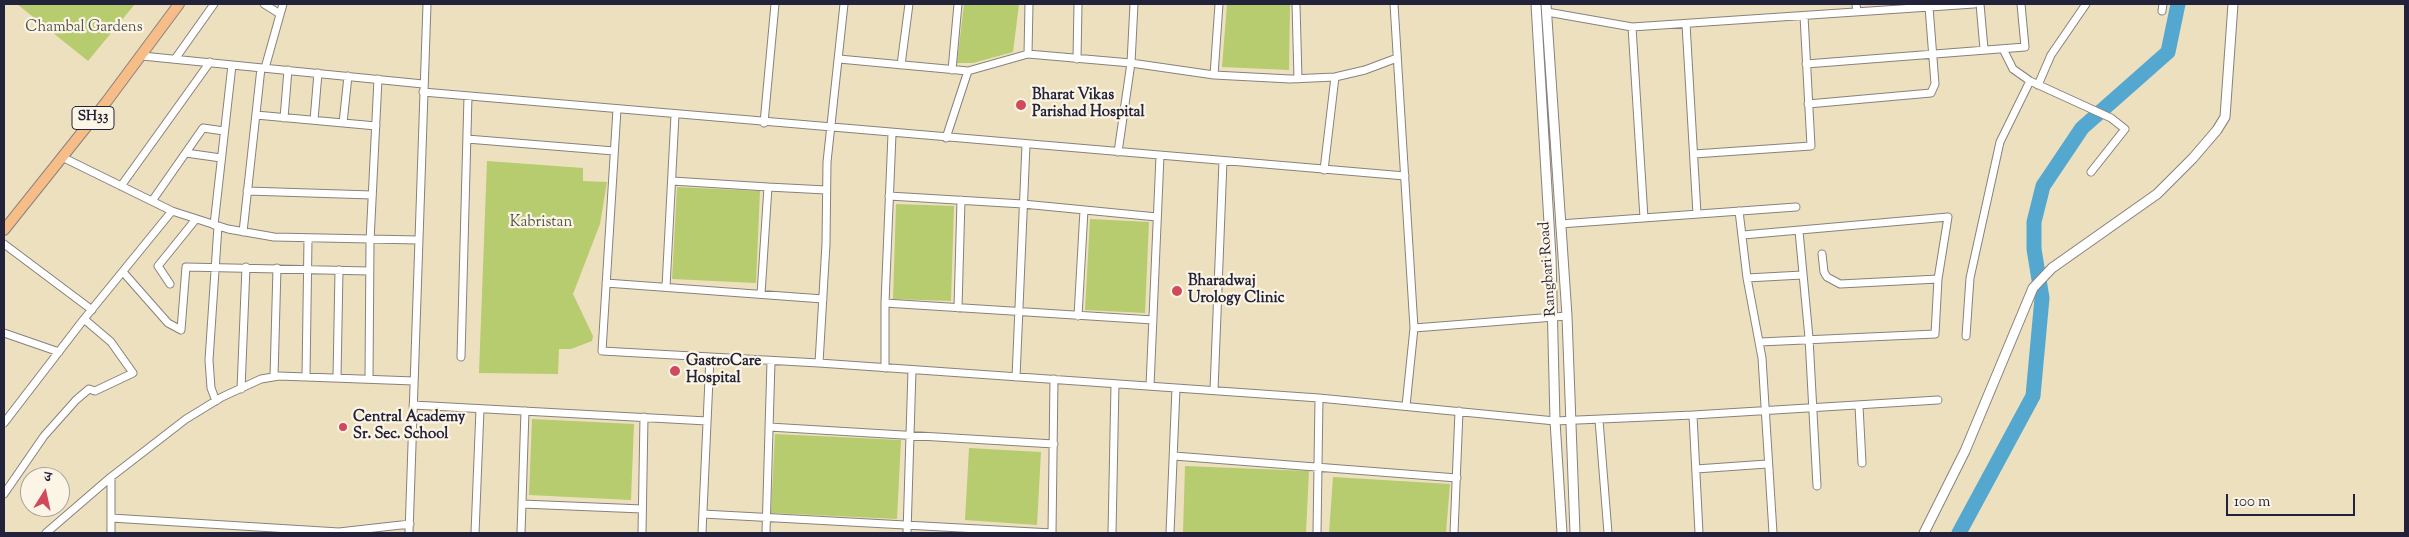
<!DOCTYPE html>
<html>
<head>
<meta charset="utf-8">
<style>
  body { margin:0 }
  #map { position:relative; width:2409px; height:537px; overflow:hidden; background:#ede0bf; font-family:"Sorts Mill Goudy","Noto Serif Devanagari",serif }
  canvas { display:block }
  .frame { position:absolute; inset:0; border:5px solid #22223b; pointer-events:none }
  .north { position:absolute; left:20px; top:467px; width:50px; height:50px; box-sizing:border-box; background:#fcf5e5; border:1px solid #a5a1a1; border-radius:50%; rotate:10deg; font-size:14px; font-weight:700; line-height:20px; text-align:center; color:#22223b }
  .north::after { content:''; display:block; margin:auto; width:18px; height:22px; background:#d1495b; clip-path:polygon(50% 0,100% 100%,50% 72%,0 100%) }
  .scale { position:absolute; left:2226px; top:494px; width:129px; height:22px; box-sizing:border-box; border:2px solid #22223b; border-top:0; padding-left:6px; font-size:15px; line-height:18px; white-space:nowrap; color:#22223b; -webkit-text-stroke:4px #fcf5e5; paint-order:stroke }
</style>
</head>
<body>
<div id="map">
<canvas width="2409" height="537"></canvas>
<div class="frame"></div>
<div class="north">उ</div>
<div class="scale">100 m</div>
</div>
<script>
const context = document.querySelector('canvas').getContext('2d');
context.lineJoin = 'round';
function fill(path, color) {
  context.fillStyle = color;
  context.fill(path, 'evenodd');
}
function shape(rows) {
  const path = new Path2D();
  for (const r of rows) {
    path.moveTo(r[0], r[1]);
    for (let i = 2; i < r.length; i += 2) path.lineTo(r[i], r[i + 1]);
  }
  return path;
}
function strokePath(path, color, width, dash) {
  context.strokeStyle = color;
  context.lineWidth = width;
  context.lineCap = dash ? 'butt' : 'round';
  context.setLineDash(dash || []);
  context.stroke(path);
}
function write(font, color, halo, rows, align = 'center') {
  context.font = font + ' "Sorts Mill Goudy",serif';
  context.lineWidth = 4.5;
  context.setLineDash([]);
  context.textBaseline = 'middle';
  context.strokeStyle = halo;
  context.fillStyle = color;
  for (const [text, x, y, turn = 0] of rows) {
    context.save();
    context.translate(x, y);
    context.rotate((+turn || 0) * Math.PI / 180);
    context.textAlign = isNaN(turn) ? turn : align;
    if (halo) context.strokeText(text, 0, 0);
    context.fillText(text, 0, 0);
    context.restore();
  }
}
const green = shape([
  [17,4,135,4,88,61],
  [964,4,1019,4,1013,52,973,63,957,63],
  [1227,4,1290,4,1289,70,1222,67],
  [487,161,583,168,583,181,607,182,600,224,573,294,593,336,592,341,571,349,559,349,558,374,479,373],
  [677,187,760,191,756,283,672,279],
  [896,204,954,206,951,301,893,299],
  [1090,219,1149,222,1145,313,1085,310],
  [532,419,634,424,631,500,529,495],
  [775,434,901,440,897,519,771,513],
  [969,448,1041,452,1037,525,965,520],
  [1185,466,1309,471,1306,533,1183,533],
  [1333,477,1450,484,1446,533,1329,533]
]);
const river = shape([
  [1959,533,2033,396,2042,298,2034,249,2034,222,2043,186,2082,128,2168,52,2178,4]
]);
const minor = shape([
  [264,4,280,14],
  [1296,4,1298,79],
  [1394,4,1414,328,1406,406],
  [1856,4,1857,12],
  [1980,4,1984,49],
  [2162,11,2163,4],
  [1547,12,1632,27,1974,4],
  [1686,24,1697,214],
  [1632,27,1644,218],
  [2003,49,2013,69,2030,81,2111,118,2125,129,2091,172],
  [1028,54,1029,4],
  [142,56,423,84],
  [175,59,214,4],
  [839,59,968,71,1028,54,1131,63,1214,75,1290,79,1335,77,1365,70,1397,58],
  [1077,59,1078,4],
  [1806,64,2025,47,2021,4],
  [901,65,909,4],
  [265,68,283,4],
  [952,70,958,4],
  [1214,75,1219,4],
  [2038,85,2051,55,2086,4],
  [423,92,1405,176],
  [1808,104,1931,93,1935,84,1929,7],
  [617,109,602,351,819,363,1319,398,1555,421,1693,415,1938,400],
  [256,115,376,126],
  [284,118,288,70],
  [314,120,318,73],
  [343,123,348,76],
  [764,123,775,4],
  [946,138,968,71],
  [467,139,614,151],
  [1118,152,1131,63,1134,4],
  [186,153,221,158],
  [1694,154,1811,146,1804,16],
  [62,157,172,211,228,229,274,237,418,240],
  [1324,170,1335,77],
  [672,181,768,187,761,294],
  [121,186,210,62],
  [768,187,826,190],
  [247,191,372,195],
  [889,196,1023,204,1157,217],
  [152,201,203,128,224,131],
  [1739,211,1747,278,1762,358,1773,533],
  [1560,224,1796,207],
  [214,225,232,65],
  [1799,231,1809,338,1817,486],
  [243,232,261,68],
  [1743,235,1948,217,1938,279,1935,334,1760,342],
  [4,244,92,310],
  [1822,254,1824,272,1827,277,1840,284,1938,279],
  [123,272,168,323,181,330,186,267,369,271],
  [1747,278,1802,275],
  [606,283,823,299],
  [170,284,158,266,196,219],
  [666,287,675,115],
  [885,303,1153,320],
  [958,308,961,200],
  [1078,316,1084,210],
  [1414,328,1567,316],
  [4,333,59,352],
  [1966,336,1970,278,2000,142,2030,81],
  [461,357,468,96],
  [819,363,826,244,827,162,844,4],
  [885,368,885,303,892,134],
  [274,377,277,268],
  [306,377,308,239],
  [1016,377,1026,145],
  [337,378,339,270],
  [369,379,370,241,378,79],
  [1150,386,1160,156],
  [241,389,246,267],
  [1214,390,1223,161],
  [216,401,211,388,209,360,218,226],
  [413,405,707,421],
  [1859,406,1862,463],
  [1693,415,1699,533],
  [1599,420,1608,533],
  [4,423,84,319,172,211],
  [769,427,1054,444],
  [1174,456,1457,478],
  [1696,469,1767,464],
  [4,494,44,436,76,400,89,389,95,391,133,373,111,342,84,319],
  [522,504,642,509],
  [703,514,1052,533,1054,379],
  [111,518,339,532,410,524],
  [46,533,111,477,186,419,222,397,261,379,279,376,414,381],
  [111,533,111,477],
  [409,533,427,4],
  [475,533,480,409],
  [521,533,525,411],
  [642,533,644,417],
  [702,533,710,357],
  [766,533,771,361],
  [907,533,912,370],
  [1112,533,1115,384],
  [1170,533,1176,388],
  [1317,533,1319,398],
  [1454,533,1459,411]
]);
const tertiary = shape([
  [1536,4,1551,257,1555,421,1562,533],
  [1546,4,1567,316,1575,533],
  [1924,533,1965,451,2033,288,2052,268,2157,194,2193,158,2217,130,2225,117,2233,4]
]);
const primary = shape([
  [4,230,107,101,179,4]
]);
const markers = [
  [1021,105,6,"#d1495b"],
  [1177,291,6,"#d1495b"],
  [675,371,6,"#d1495b"],
  [343,427,5,"#d1495b"]
];
const shields = [
  [93,118,42]
];
const shieldNames = [
  ["SH33",93,118]
];
const parkNames = [
  ["Chambal Gardens",84,28],
  ["Kabristan",541,223]
];
const poiNames = [
  ["Bharat Vikas",1032,96],
  ["Parishad Hospital",1032,113],
  ["Bharadwaj",1188,282],
  ["Urology Clinic",1188,299],
  ["GastroCare",686,362],
  ["Hospital",686,379],
  ["Central Academy",353,418],
  ["Sr. Sec. School",353,435]
];
const streetNames = [
  ["Rangbari Road",1549,269,-94]
];
fill(green, '#b7cb6f');
strokePath(river, '#54a8d0', 15);
strokePath(minor, '#88817d', 9);
strokePath(tertiary, '#88817d', 11);
strokePath(primary, '#88817d', 12);
strokePath(minor, '#fff', 7);
strokePath(tertiary, '#fff', 9);
strokePath(primary, '#f7bd88', 10);
for (const [x, y, r, color] of markers) {
  const dot = new Path2D();
  dot.arc(x, y, r, 0, 2 * Math.PI);
  context.fillStyle = color;
  context.fill(dot);
  strokePath(dot, '#fcf5e5', 2);
}
for (const [x, y, w] of shields) {
  const box = new Path2D();
  box.roundRect(x - w / 2, y - 11.5, w, 23, 4);
  context.fillStyle = '#fcf5e5';
  context.fill(box);
  strokePath(box, '#22223b', 1);
}
write('bold 14px', '#22223b', null, shieldNames);
write('15px', '#4f554b', '#fcf5e5', parkNames);
write('bold 15px', '#22223b', '#fcf5e5', poiNames, 'left');
write('15px', '#22223b', '#fcf5e5', streetNames);
</script>
</body>
</html>
